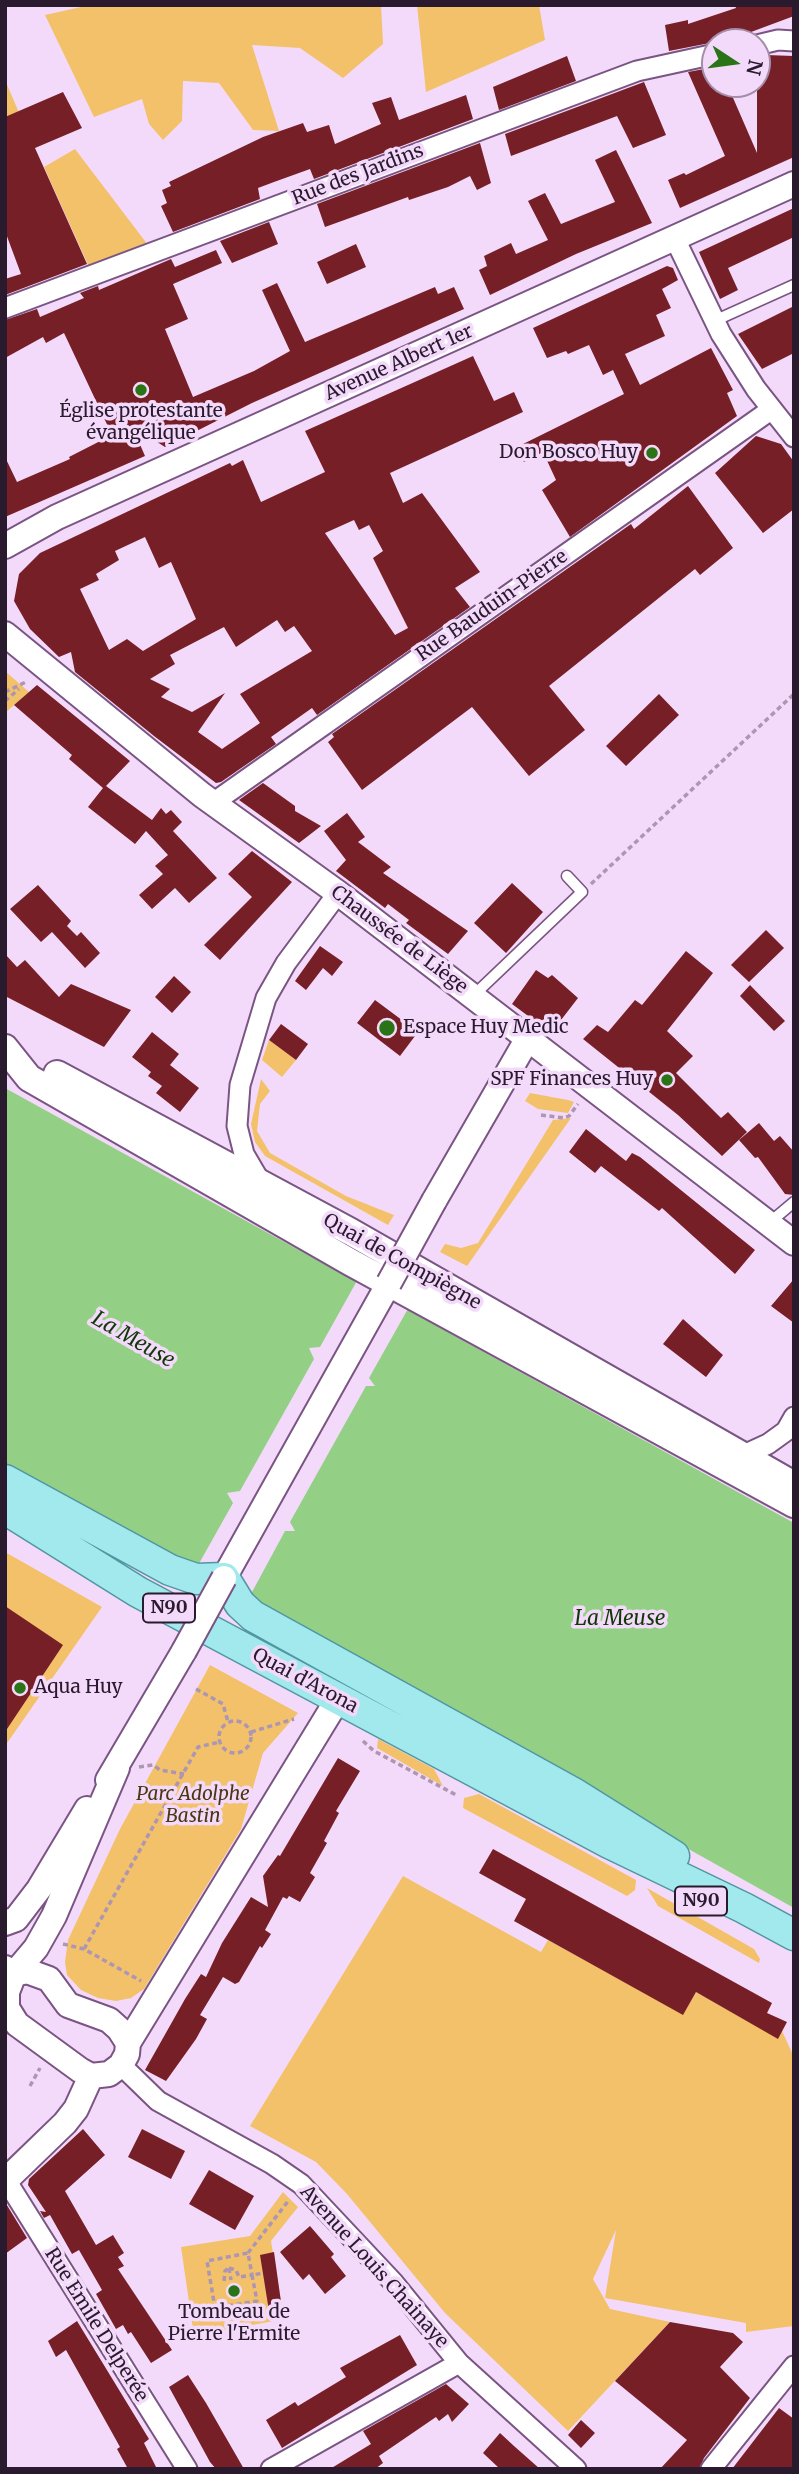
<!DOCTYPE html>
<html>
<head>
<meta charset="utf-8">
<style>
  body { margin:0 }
  #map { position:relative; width:799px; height:2474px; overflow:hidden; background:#f4dafa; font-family:Merriweather,serif }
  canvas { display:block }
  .frame { position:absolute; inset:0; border:7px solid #2a1a2e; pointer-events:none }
  .north { position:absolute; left:701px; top:28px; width:70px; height:70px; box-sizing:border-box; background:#f4dafa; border:2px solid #a38da8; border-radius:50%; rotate:103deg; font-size:19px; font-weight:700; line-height:28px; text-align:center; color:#2a1a2e }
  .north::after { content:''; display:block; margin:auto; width:24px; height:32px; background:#2a7417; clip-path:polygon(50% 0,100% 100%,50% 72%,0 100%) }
</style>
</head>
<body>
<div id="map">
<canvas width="799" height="2474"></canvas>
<div class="frame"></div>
<div class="north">N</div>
</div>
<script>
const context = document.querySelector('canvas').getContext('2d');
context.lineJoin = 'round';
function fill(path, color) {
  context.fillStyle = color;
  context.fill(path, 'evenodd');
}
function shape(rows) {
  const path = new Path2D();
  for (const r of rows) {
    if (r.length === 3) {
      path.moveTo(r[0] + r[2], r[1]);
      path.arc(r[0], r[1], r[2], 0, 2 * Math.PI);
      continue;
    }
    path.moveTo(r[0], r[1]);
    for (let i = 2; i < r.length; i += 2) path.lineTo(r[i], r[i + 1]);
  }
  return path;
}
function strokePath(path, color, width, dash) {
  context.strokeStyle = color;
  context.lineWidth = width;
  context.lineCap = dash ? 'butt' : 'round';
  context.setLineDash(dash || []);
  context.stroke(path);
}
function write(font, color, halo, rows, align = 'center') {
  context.font = font + ' Merriweather,serif';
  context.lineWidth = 7;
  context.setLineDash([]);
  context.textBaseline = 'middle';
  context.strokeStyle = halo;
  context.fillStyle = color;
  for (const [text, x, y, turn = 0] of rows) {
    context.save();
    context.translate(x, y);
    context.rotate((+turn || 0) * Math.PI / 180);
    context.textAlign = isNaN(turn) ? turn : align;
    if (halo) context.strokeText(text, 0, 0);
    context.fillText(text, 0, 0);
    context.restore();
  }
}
const green = shape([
  [90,5,381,5,383,44,343,78,300,48,252,45,279,131,253,130,219,83,183,81,182,121,163,140,149,124,142,99,94,117,45,15],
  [417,5,539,5,545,40,426,92],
  [5,80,20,115,5,120],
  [75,149,148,245,89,267,44,167],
  [5,671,29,692,5,713],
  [269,1040,296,1060,282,1077,262,1060],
  [261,1079,270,1091,260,1104,257,1131,270,1153,346,1196,394,1215,388,1225,265,1156,255,1142,251,1124],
  [530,1093,568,1100,574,1102,568,1113,538,1109,525,1101],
  [571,1118,467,1266,440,1252,445,1244,461,1248,478,1243,553,1120],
  [5,1552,102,1607,5,1746],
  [210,1665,298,1713,263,1753,241,1829,144,1989,131,1998,116,2001,98,1998,81,1990,67,1975,65,1962,68,1940,120,1829],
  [378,1739,434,1769,443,1786,377,1748],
  [479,1794,636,1880,635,1890,627,1896,463,1808,464,1798],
  [403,1876,541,1952,548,1940,683,2014,696,1992,778,2038,782,2031,794,2057,794,2326,746,2332,746,2323,605,2298,616,2230,593,2279,610,2309,670,2322,568,2431,445,2313,347,2194,316,2162,250,2126],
  [647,1888,754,1949,760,1959,759,1963,658,1906],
  [283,2192,298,2207,271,2241,284,2319,194,2336,181,2247,250,2236]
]);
const water = shape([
  [5,1088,794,1523,794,1908,5,1467]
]);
const pier = shape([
  [358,1279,409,1307,369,1378,375,1386,366,1386,290,1522,295,1531,285,1531,245,1605,192,1576,233,1503,227,1493,240,1491,314,1359,309,1348,320,1347]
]);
const building = shape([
  [735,5,794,5,794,16,743,35,715,36,715,42,669,51,665,25,688,20,688,24,736,8],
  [766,55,794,56,794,157,680,208,668,180,684,173,686,175,725,156,688,72,715,67,715,84,727,84,757,153,757,57],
  [567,56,576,81,499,110,493,87],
  [644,82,666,135,633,148,617,116,511,156,505,134],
  [63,92,82,128,35,148,87,264,5,295,5,279,21,274,5,231,5,117],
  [466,95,473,119,314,179,310,169,274,182,258,188,260,199,173,232,161,206,167,203,162,190,171,186,169,182,263,137,303,123,307,132,329,125,335,144,381,124,372,103,391,97,399,120],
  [480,143,491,183,477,190,470,176,448,187,409,200,408,197,325,227,317,204],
  [616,150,652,223,576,254,490,295,479,270,487,266,484,256,511,243,516,254,548,240,528,201,545,193,561,224,615,202,595,160],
  [794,208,794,237,728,268,738,290,720,299,699,252],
  [269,222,278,244,232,263,220,241],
  [356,244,366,267,327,284,317,262],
  [216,250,222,263,173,284,188,319,165,329,193,397,254,371,290,351,262,290,277,283,305,342,435,287,438,294,454,287,464,309,252,403,165,447,132,426,145,456,5,517,5,457,17,482,70,459,69,457,112,435,64,333,46,343,43,337,5,358,5,320,37,309,40,317,84,298,80,293,98,286,99,290,171,259,175,267],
  [667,266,673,268,678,280,662,289,671,308,656,315,665,336,625,354,640,385,711,348,733,390,727,393,737,416,570,537,542,490,556,480,543,452,524,462,515,448,624,394,613,370,603,375,589,345,568,354,566,351,547,358,533,328],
  [794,306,794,353,762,369,738,334],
  [473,356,494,401,514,392,523,412,390,473,403,503,422,493,480,572,455,588,470,607,317,715,312,708,271,737,276,744,221,782,216,783,154,736,75,672,71,652,59,657,30,629,14,601,19,574,40,553,230,463,232,466,243,460,261,502,325,472,305,431],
  [354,520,359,530,369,525,383,551,373,558,408,628,395,635,325,533],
  [145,537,159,568,171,562,196,619,143,651,127,639,109,650,80,589,99,580,96,574,119,560,115,551],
  [277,620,285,632,294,626,312,651,240,694,260,723,222,749,198,732,225,693,192,712,161,697,170,689,150,679,175,664,170,655,224,627,236,647],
  [756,436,781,444,794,462,794,509,763,533,715,473],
  [688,486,733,548,700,575,695,569,549,686,585,730,529,776,472,707,362,790,328,742,334,737,332,734,631,524,634,529],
  [37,685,130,761,106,786,152,820,161,808,166,814,171,810,182,822,173,831,217,878,189,903,175,888,152,909,139,895,163,874,155,866,168,855,146,831,135,844,88,807,103,788,69,759,72,755,14,705],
  [659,694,679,715,626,766,606,746],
  [263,783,295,806,295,811,321,826,299,843,239,800],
  [347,813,365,837,358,842,391,867,383,873,468,931,448,954,406,923,409,920,388,904,385,908,336,871,346,860,324,831],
  [252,851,292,882,220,960,204,945,252,897,228,874],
  [512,883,543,912,506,953,474,923],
  [38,885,71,921,67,926,77,936,81,932,100,953,85,968,52,932,41,942,10,909],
  [766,930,784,948,749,982,731,965],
  [320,946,343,962,332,976,323,968,306,990,295,981],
  [686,951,713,973,667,1031,693,1056,676,1073,721,1118,728,1112,747,1132,722,1156,678,1115,583,1039,597,1025,608,1032,635,1000,642,1005],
  [5,954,17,967,25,960,59,997,71,984,131,1010,104,1047,5,996],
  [536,970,548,978,552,975,578,998,551,1033,512,1004],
  [174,976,191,992,172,1013,155,997],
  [750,985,785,1021,774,1031,740,996],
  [375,1000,418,1032,400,1056,357,1023],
  [281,1024,308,1044,296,1060,269,1040],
  [152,1032,179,1054,170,1065,199,1088,180,1112,156,1093,162,1086,148,1076,151,1072,132,1057],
  [759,1123,774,1141,780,1136,794,1152,794,1195,785,1194,758,1157,755,1158,739,1140],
  [586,1129,626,1161,632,1153,640,1157,755,1250,735,1274,662,1208,659,1211,601,1166,595,1173,569,1152],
  [794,1279,794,1323,771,1306],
  [683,1319,723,1355,706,1377,663,1344],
  [5,1606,63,1645,5,1732],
  [338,1758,360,1771,336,1811,339,1813,324,1841,327,1843,310,1873,315,1877,300,1902,289,1896,287,1899,283,1897,265,1930,271,1934,262,1948,260,1946,239,1982,235,1984,223,1977,200,2015,207,2019,196,2039,166,2081,145,2070,185,1999,201,1974,206,1977,222,1943,251,1897,268,1907,263,1876,278,1855,280,1856],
  [493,1849,772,2003,767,2013,787,2022,778,2039,696,1992,683,2015,514,1921,526,1899,479,1873],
  [83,2129,105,2155,65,2191,96,2245,113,2235,124,2253,118,2257,124,2266,118,2269,172,2350,151,2363,131,2332,128,2334,123,2325,116,2329,96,2294,102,2290,79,2250,72,2254,50,2215,44,2218,40,2211,46,2212,28,2185,29,2179],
  [142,2129,185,2151,171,2179,128,2157],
  [209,2170,254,2196,235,2230,189,2204],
  [5,2202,27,2238,5,2254],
  [310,2226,334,2254,331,2257,346,2276,325,2294,309,2274,303,2280,280,2252],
  [274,2252,282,2309,269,2311,260,2255],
  [77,2321,149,2439,144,2443,157,2469,128,2469,117,2449,120,2447,66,2350,56,2357,48,2341],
  [670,2322,733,2333,743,2342,720,2367,750,2398,704,2458,699,2469,660,2469,687,2440,615,2381],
  [400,2335,417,2365,282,2448,266,2420,295,2402,298,2406,346,2377,340,2368],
  [188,2375,206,2403,244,2469,216,2469,210,2462,169,2387],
  [446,2384,469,2404,452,2422,448,2414,439,2421,436,2417,379,2456,383,2463,375,2469,330,2469,371,2444,363,2431],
  [779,2408,794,2419,794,2469,732,2469],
  [581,2420,595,2433,581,2448,568,2435],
  [500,2433,514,2446,540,2469,500,2469,483,2453]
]);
const path = shape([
  [5,692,28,681],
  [5,701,19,689],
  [591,884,794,694],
  [541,1115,564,1118,569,1116,578,1104],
  [196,1689,223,1704,228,1722],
  [235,1737,16],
  [251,1732,294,1719],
  [363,1741,374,1751,458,1796],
  [139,1767,153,1765,160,1770,184,1774],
  [63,1944,84,1949,141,1981],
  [84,1949,198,1747,220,1742],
  [30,2086,40,2068],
  [248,2253,289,2200],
  [229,2268,236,2270,239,2277,252,2275,248,2253,207,2261,215,2308,257,2301,252,2275,263,2273],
  [229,2268,231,2280],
  [224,2281,225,2271,229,2268],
  [237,2304,239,2314]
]);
const service = shape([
  [714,321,794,285],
  [474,995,582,892,567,876],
  [769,1223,794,1202]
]);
const minor = shape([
  [757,45,778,40,794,41],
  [675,239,721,334,756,389,794,437],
  [5,308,637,71,715,54],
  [213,803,772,409],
  [261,1183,244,1154,237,1126,240,1085,266,998,286,963,338,893],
  [744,1455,768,1444,786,1431,794,1417],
  [121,2065,158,2101,272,2164,301,2184,393,2282,459,2363,576,2469],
  [6,2180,187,2469],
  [271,2469,459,2363],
  [711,2469,794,2366]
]);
const tertiary = shape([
  [5,546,57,517,794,184],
  [5,634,202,795,338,893,794,1243],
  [434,1201,528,1038],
  [224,1578,389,1283],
  [108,1780,184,1651],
  [5,1923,16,1919,39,1889,87,1809],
  [5,1968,14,1974,27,1971,49,1979,68,2005,109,2020,119,2029,128,2043,127,2054,121,2065,109,2074,91,2076,80,2070,17,2024,7,2008,7,1992,14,1974,36,1948,54,1916,117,1768],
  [128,2043,338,1699],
  [5,2181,65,2123,76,2109,91,2076]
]);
const secondary = shape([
  [5,1048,29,1078,350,1262,794,1504],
  [57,1074,351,1232,794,1485]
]);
const primary = shape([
  [5,1480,170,1570,196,1579,224,1578,240,1604,253,1616,575,1794,674,1856],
  [5,1509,138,1592,609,1843,744,1908,794,1935]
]);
const tertiaryBridge = shape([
  [389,1283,434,1201],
  [184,1651,224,1578]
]);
const markers = [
  [141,390,7,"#2a7417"],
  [652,453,7,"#2a7417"],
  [387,1028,9,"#2a7417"],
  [667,1080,7,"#2a7417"],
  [20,1688,7,"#2a7417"],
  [234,2291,7,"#2a7417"]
];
const shields = [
  [169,1608,52],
  [701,1901,52]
];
const shieldNames = [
  ["N90",169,1608],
  ["N90",701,1901]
];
const streetNames = [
  ["Rue des Jardins",358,175,-21],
  ["Avenue Albert 1er",399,363,-24],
  ["Rue Bauduin-Pierre",492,606,-35],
  ["Chaussée de Liège",399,940,37],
  ["Quai de Compiègne",402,1262,29],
  ["Quai d'Arona",305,1681,28],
  ["Avenue Louis Chainaye",374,2267,48],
  ["Rue Emile Delperée",96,2325,58]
];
const poiNames = [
  ["Église protestante",141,412],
  ["évangélique",141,434],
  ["Don Bosco Huy",638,453,"right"],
  ["Espace Huy Medic",403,1028,"left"],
  ["SPF Finances Huy",653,1080,"right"],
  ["Aqua Huy",34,1688,"left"],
  ["Tombeau de",234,2313],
  ["Pierre l'Ermite",234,2335]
];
const parkNames = [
  ["Parc Adolphe",193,1795],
  ["Bastin",193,1817]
];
const waterNames = [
  ["La Meuse",133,1340,30],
  ["La Meuse",620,1619]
];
fill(green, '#f2c16a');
fill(water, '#93d086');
fill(pier, '#f4dafa');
fill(building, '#761f27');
strokePath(service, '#7a5483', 13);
strokePath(minor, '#7a5483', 23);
strokePath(tertiary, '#7a5483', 28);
strokePath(secondary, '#7a5483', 30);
strokePath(primary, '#5097a2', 33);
strokePath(path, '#ad96b2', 3.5, [5, 3.5]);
strokePath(service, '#fff', 10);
strokePath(minor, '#fff', 19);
strokePath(tertiary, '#fff', 24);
strokePath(secondary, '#fff', 26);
strokePath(primary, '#a2e9ed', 30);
strokePath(tertiaryBridge, '#7a5483', 28, []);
strokePath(tertiaryBridge, '#fff', 24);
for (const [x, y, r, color] of markers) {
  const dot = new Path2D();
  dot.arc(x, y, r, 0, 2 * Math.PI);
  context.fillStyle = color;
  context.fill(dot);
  strokePath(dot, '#f4dafa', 2.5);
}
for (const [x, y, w] of shields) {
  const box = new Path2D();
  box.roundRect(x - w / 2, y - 14.5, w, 29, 5);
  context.fillStyle = '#f4dafa';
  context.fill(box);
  strokePath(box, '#2a1a2e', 2);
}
write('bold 18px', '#2a1a2e', null, shieldNames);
write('19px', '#2a1a2e', '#f4dafa', streetNames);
write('19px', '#2a1a2e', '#f4dafa', poiNames);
write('italic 19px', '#4b3712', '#f4dafa', parkNames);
write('italic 21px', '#103906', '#f4dafa', waterNames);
</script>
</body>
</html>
